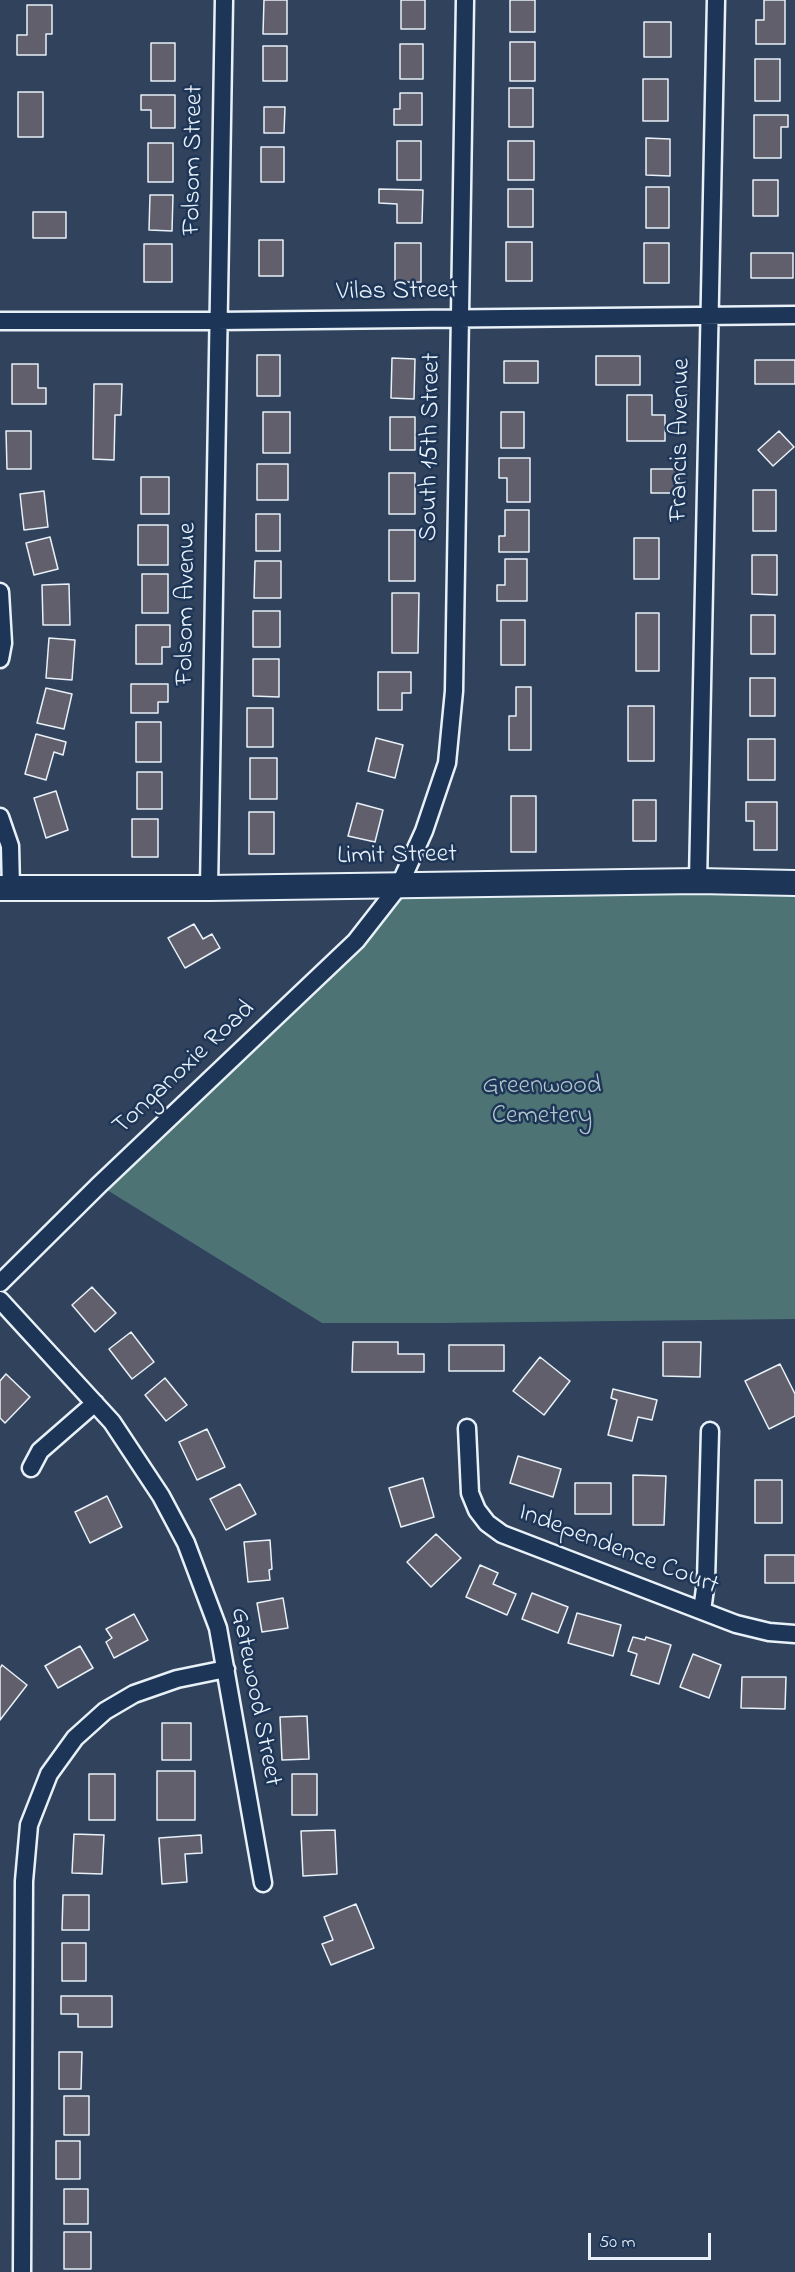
<!DOCTYPE html>
<html>
<head>
<meta charset="utf-8">
<style>
  body { margin:0 }
  #map { position:relative; width:795px; height:2272px; overflow:hidden; background:#31425d; font-family:"Indie Flower",sans-serif }
  canvas { display:block }
  .scale { position:absolute; left:588px; top:2233px; width:123px; height:27px; box-sizing:border-box; border:3px solid #e8f1f8; border-top:0; padding-left:8px; font-size:18px; line-height:21px; white-space:nowrap; color:#e8f1f8; -webkit-text-stroke:4px #1d3557; paint-order:stroke }
</style>
</head>
<body>
<div id="map">
<canvas width="795" height="2272"></canvas>
<div class="scale">50 m</div>
</div>
<script>
const context = document.querySelector('canvas').getContext('2d');
context.lineJoin = 'round';
function fill(path, color) {
  context.fillStyle = color;
  context.fill(path, 'evenodd');
}
function shape(rows) {
  const path = new Path2D();
  for (const r of rows) {
    path.moveTo(r[0], r[1]);
    for (let i = 2; i < r.length; i += 2) path.lineTo(r[i], r[i + 1]);
  }
  return path;
}
function strokePath(path, color, width, dash) {
  context.strokeStyle = color;
  context.lineWidth = width;
  context.lineCap = dash ? 'butt' : 'round';
  context.setLineDash(dash || []);
  context.stroke(path);
}
function write(font, color, halo, rows, align = 'center') {
  context.font = font + ' "Indie Flower",sans-serif';
  context.lineWidth = 5;
  context.setLineDash([]);
  context.textBaseline = 'middle';
  context.strokeStyle = halo;
  context.fillStyle = color;
  for (const [text, x, y, turn = 0] of rows) {
    context.save();
    context.translate(x, y);
    context.rotate((+turn || 0) * Math.PI / 180);
    context.textAlign = isNaN(turn) ? turn : align;
    if (halo) context.strokeText(text, 0, 0);
    context.fillText(text, 0, 0);
    context.restore();
  }
}
const green = shape([
  [795,883,795,1319,439,1323,322,1323,99,1185,325,973,399,886]
]);
const building = shape([
  [264,0,287,0,287,34,263,34,264,0],
  [401,0,425,0,425,29,401,29,401,0],
  [510,0,535,0,535,32,510,32,510,0],
  [764,0,785,0,785,44,756,44,756,20,764,20,764,0],
  [27,5,52,5,52,34,46,34,46,55,17,55,17,35,27,35,27,5],
  [644,22,671,22,671,57,644,57,644,22],
  [510,42,535,42,535,81,510,81,510,42],
  [151,43,175,43,175,81,151,81,151,43],
  [400,44,423,44,423,79,400,79,400,44],
  [263,46,287,46,287,81,263,81,263,46],
  [755,59,780,59,780,101,755,101,755,59],
  [643,79,668,79,668,121,643,121,643,79],
  [509,88,533,88,533,127,509,127,509,88],
  [18,92,43,92,43,137,18,137,18,92],
  [400,93,422,93,422,125,394,125,394,109,400,109,400,93],
  [141,95,175,95,175,128,151,128,151,110,141,110,141,95],
  [264,107,285,107,284,133,264,133,264,107],
  [754,115,788,115,788,127,781,127,781,158,754,158,754,115],
  [646,138,670,139,670,176,646,175,646,138],
  [397,141,421,141,421,180,397,180,397,141],
  [508,141,534,141,534,180,508,180,508,141],
  [148,143,173,143,173,182,148,182,148,143],
  [261,147,284,147,284,182,261,182,261,147],
  [753,180,778,180,778,216,753,216,753,180],
  [646,187,669,187,669,228,646,228,646,187],
  [379,189,423,190,422,223,397,223,397,204,379,203,379,189],
  [508,189,533,189,533,227,508,227,508,189],
  [150,195,173,195,172,231,149,230,150,195],
  [33,212,66,212,66,238,33,238,33,212],
  [259,240,283,240,283,276,259,276,259,240],
  [506,242,532,242,532,281,506,281,506,242],
  [395,243,421,243,421,282,395,282,395,243],
  [644,243,669,243,669,283,644,283,644,243],
  [144,244,172,244,172,282,144,282,144,244],
  [751,253,793,253,793,278,751,278,751,253],
  [257,355,280,355,280,396,257,396,257,355],
  [596,356,640,356,640,385,596,385,596,356],
  [392,358,415,359,414,399,391,398,392,358],
  [755,360,795,360,795,384,755,384,755,360],
  [504,361,538,361,538,383,504,383,504,361],
  [12,364,38,364,38,388,46,388,46,404,12,404,12,364],
  [94,384,122,384,121,415,115,415,114,460,93,459,94,384],
  [627,395,652,395,652,415,665,415,665,441,627,441,627,395],
  [263,412,290,412,290,453,263,453,263,412],
  [501,412,524,412,524,448,501,448,501,412],
  [390,417,415,417,415,450,390,450,390,417],
  [6,431,31,431,31,469,7,469,6,431],
  [779,431,794,447,773,466,758,450,779,431],
  [499,458,530,458,530,502,507,502,507,478,499,478,499,458],
  [257,464,288,464,288,500,257,500,257,464],
  [651,469,679,469,679,493,651,493,651,469],
  [389,473,415,473,415,514,389,514,389,473],
  [141,477,169,477,169,514,141,514,141,477],
  [753,490,776,490,776,531,753,531,753,490],
  [44,491,48,527,24,530,20,494,44,491],
  [505,510,529,510,529,552,499,552,499,536,505,536,505,510],
  [256,514,280,514,280,551,256,551,256,514],
  [138,525,168,525,168,565,138,565,138,525],
  [389,530,415,530,415,581,389,581,389,530],
  [50,537,58,569,34,575,26,543,50,537],
  [634,538,659,538,659,579,634,579,634,538],
  [752,555,777,555,777,595,752,594,752,555],
  [505,559,527,559,527,601,497,601,497,585,505,585,505,559],
  [255,561,281,561,281,598,254,598,255,561],
  [142,574,168,574,168,613,142,613,142,574],
  [69,584,70,625,43,625,42,585,69,584],
  [392,593,419,593,418,653,392,653,392,593],
  [253,611,280,611,280,647,253,647,253,611],
  [636,613,659,613,659,671,636,671,636,613],
  [751,615,775,615,775,654,751,654,751,615],
  [501,620,525,620,525,665,501,665,501,620],
  [136,625,170,625,170,647,162,647,162,664,136,664,136,625],
  [49,638,75,640,72,680,46,678,49,638],
  [253,659,279,659,279,697,253,696,253,659],
  [378,672,411,672,411,693,402,693,402,710,378,710,378,672],
  [750,678,775,678,775,716,750,716,750,678],
  [131,684,168,684,168,702,158,702,158,713,131,713,131,684],
  [516,687,531,687,531,750,509,750,509,716,516,716,516,687],
  [46,688,72,694,64,729,37,723,46,688],
  [628,706,654,706,654,761,628,761,628,706],
  [247,708,273,708,273,747,247,747,247,708],
  [136,722,161,722,161,762,136,762,136,722],
  [36,734,66,742,63,755,54,752,46,780,25,774,36,734],
  [376,738,403,745,395,778,368,771,376,738],
  [748,739,775,739,775,780,748,780,748,739],
  [250,758,277,758,277,799,250,799,250,758],
  [137,772,162,772,162,809,137,809,137,772],
  [56,791,68,830,46,838,34,798,56,791],
  [511,796,536,796,536,852,511,852,511,796],
  [633,800,656,800,656,841,633,841,633,800],
  [746,802,777,802,777,850,754,850,754,821,746,821,746,802],
  [357,803,383,810,375,842,348,836,357,803],
  [249,812,274,812,274,854,249,854,249,812],
  [132,819,158,819,158,857,132,857,132,819],
  [194,924,203,939,212,934,220,948,185,968,168,938,194,924],
  [92,1287,116,1313,95,1332,72,1305,92,1287],
  [131,1332,154,1362,132,1379,109,1349,131,1332],
  [353,1342,398,1342,398,1354,424,1354,424,1372,352,1372,353,1342],
  [663,1342,701,1342,700,1377,663,1376,663,1342],
  [449,1345,504,1345,504,1371,449,1371,449,1345],
  [540,1357,570,1381,544,1415,513,1391,540,1357],
  [780,1364,795,1394,795,1416,769,1429,745,1381,780,1364],
  [6,1374,30,1397,5,1423,0,1418,0,1381,6,1374],
  [165,1378,187,1405,166,1421,145,1395,165,1378],
  [613,1389,657,1400,652,1420,638,1417,632,1441,608,1435,617,1400,611,1398,613,1389],
  [207,1429,225,1467,197,1480,179,1442,207,1429],
  [518,1456,561,1469,553,1497,510,1483,518,1456],
  [633,1475,666,1476,664,1525,633,1525,633,1475],
  [423,1478,434,1517,401,1527,389,1488,423,1478],
  [755,1480,782,1480,782,1523,755,1523,755,1480],
  [575,1483,611,1483,611,1514,575,1514,575,1483],
  [240,1484,256,1514,226,1530,210,1499,240,1484],
  [107,1496,122,1527,90,1543,75,1512,107,1496],
  [436,1534,461,1558,431,1587,407,1562,436,1534],
  [270,1540,272,1569,269,1570,270,1580,248,1582,244,1542,270,1540],
  [765,1555,795,1555,795,1583,765,1583,765,1555],
  [480,1565,498,1573,493,1584,516,1594,507,1615,466,1597,480,1565],
  [532,1593,568,1607,558,1633,522,1619,532,1593],
  [283,1598,288,1628,262,1632,257,1603,283,1598],
  [577,1613,621,1625,613,1656,568,1643,577,1613],
  [134,1614,148,1640,114,1658,106,1642,112,1638,106,1629,134,1614],
  [633,1637,645,1640,646,1637,671,1645,659,1684,631,1675,637,1654,628,1651,633,1637],
  [80,1646,93,1668,58,1688,45,1666,80,1646],
  [693,1654,721,1665,709,1698,680,1687,693,1654],
  [2,1665,27,1685,0,1720,0,1668,2,1665],
  [742,1677,786,1677,785,1709,741,1708,742,1677],
  [307,1716,309,1759,282,1760,280,1717,307,1716],
  [162,1723,191,1723,191,1760,162,1760,162,1723],
  [157,1771,195,1771,195,1820,157,1820,157,1771],
  [89,1774,115,1774,115,1820,89,1820,89,1774],
  [292,1774,317,1774,317,1815,292,1815,292,1774],
  [335,1830,337,1874,303,1876,301,1831,335,1830],
  [74,1834,104,1835,102,1874,72,1873,74,1834],
  [201,1835,202,1853,185,1854,187,1882,162,1884,159,1838,201,1835],
  [63,1895,89,1895,89,1930,62,1930,63,1895],
  [356,1904,374,1948,331,1965,322,1944,333,1940,324,1917,356,1904],
  [62,1943,86,1943,86,1981,62,1981,62,1943],
  [61,1996,112,1996,112,2027,78,2027,78,2014,61,2014,61,1996],
  [59,2052,82,2052,81,2089,59,2089,59,2052],
  [64,2096,89,2096,89,2135,64,2135,64,2096],
  [56,2141,80,2141,80,2179,56,2179,56,2141],
  [64,2189,88,2189,88,2224,64,2224,64,2189],
  [64,2232,91,2232,91,2269,64,2269,64,2232]
]);
const street = shape([
  [0,321,217,321,795,315],
  [0,592,3,643,0,659],
  [0,817,10,846,11,888],
  [698,881,716,0],
  [209,888,224,0],
  [0,1283,99,1185,356,941,399,886,424,831,447,763,454,691,465,0],
  [0,1300,112,1422,161,1496,186,1543,218,1628,263,1883],
  [467,1428,470,1493,477,1510,487,1523,502,1534,736,1624,769,1632,795,1634],
  [31,1468,40,1451,95,1403],
  [702,1611,706,1581,710,1431],
  [22,2272,24,1881,29,1825,49,1774,75,1738,105,1711,134,1694,177,1679,226,1669]
]);
const secondary = shape([
  [0,888,209,888,698,881,795,883]
]);
const streetNames = [
  ["Folsom Street",195,160,-89],
  ["Vilas Street",397,293,-1],
  ["Francis Avenue",682,440,-89],
  ["South 15th Street",432,447,-89],
  ["Folsom Avenue",188,604,-89],
  ["Limit Street",397,857,-1],
  ["Tonganoxie Road",185,1069,-43],
  ["Independence Court",618,1551,21],
  ["Gatewood Street",254,1697,79]
];
const parkNames = [
  ["Greenwood",542,1088],
  ["Cemetery",542,1118]
];
fill(green, '#4d7375');
fill(building, '#615f6c');
strokePath(building, '#e8f1f8', 1.5);
strokePath(street, '#e8f1f8', 21);
strokePath(secondary, '#e8f1f8', 28);
strokePath(street, '#1d3557', 16);
strokePath(secondary, '#1d3557', 24);
write('26px', '#e8f1f8', '#1d3557', streetNames);
write('26px', '#b2c5ca', '#1d3557', parkNames);
</script>
</body>
</html>
